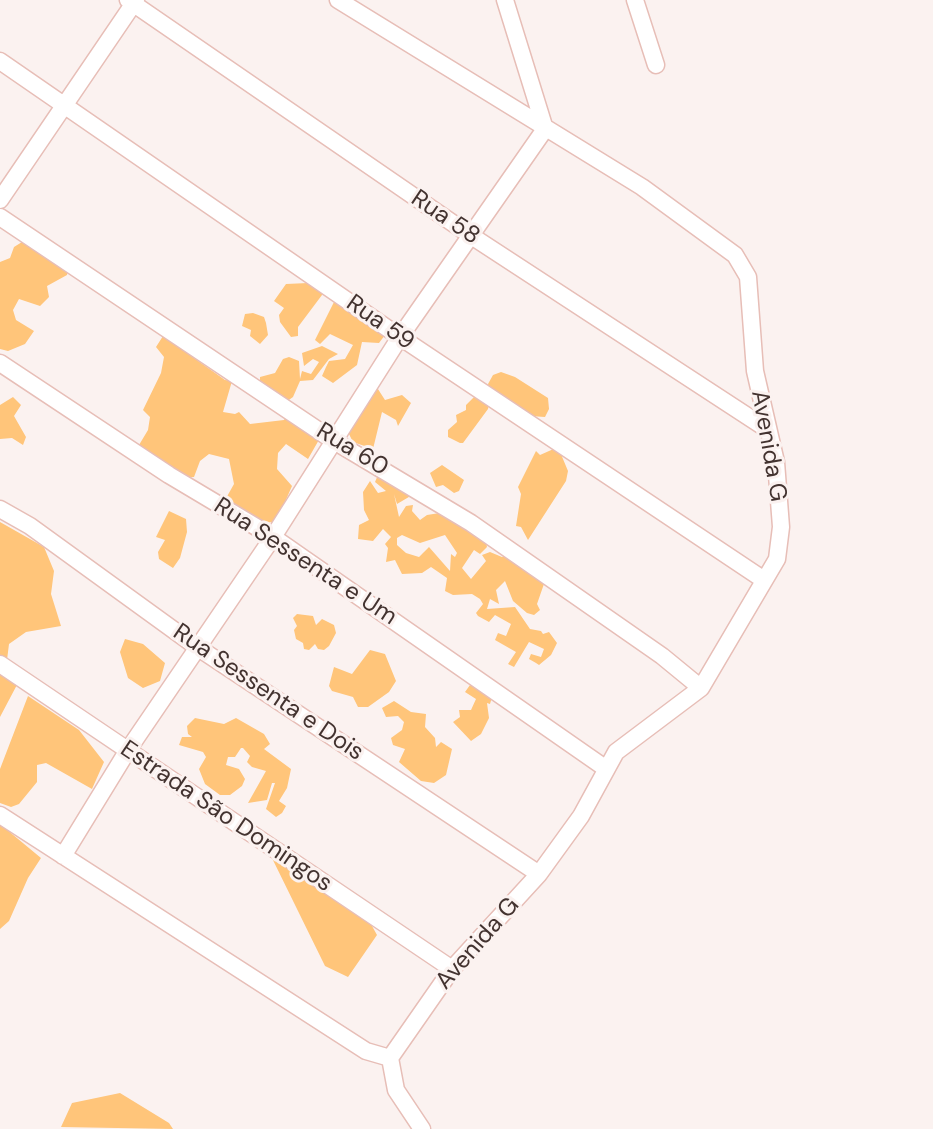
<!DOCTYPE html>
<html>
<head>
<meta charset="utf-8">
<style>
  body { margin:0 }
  canvas { display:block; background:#fbf2f0 }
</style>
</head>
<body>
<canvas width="933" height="1129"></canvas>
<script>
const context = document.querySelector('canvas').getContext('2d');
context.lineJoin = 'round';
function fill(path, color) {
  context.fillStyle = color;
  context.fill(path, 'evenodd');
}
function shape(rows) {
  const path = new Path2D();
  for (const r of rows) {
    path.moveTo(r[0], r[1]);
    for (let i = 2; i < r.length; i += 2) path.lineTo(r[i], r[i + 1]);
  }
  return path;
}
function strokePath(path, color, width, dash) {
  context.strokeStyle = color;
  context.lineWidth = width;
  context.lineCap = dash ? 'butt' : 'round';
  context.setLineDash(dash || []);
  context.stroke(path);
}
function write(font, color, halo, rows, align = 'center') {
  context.font = font + ' "DM Sans",sans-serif';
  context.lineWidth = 6;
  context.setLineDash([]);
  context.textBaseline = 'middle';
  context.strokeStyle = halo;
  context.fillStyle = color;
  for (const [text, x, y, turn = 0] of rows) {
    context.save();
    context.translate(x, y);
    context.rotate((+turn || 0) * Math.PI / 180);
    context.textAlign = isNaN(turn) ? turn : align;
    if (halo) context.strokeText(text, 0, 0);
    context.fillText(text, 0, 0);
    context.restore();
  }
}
const green = shape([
  [22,242,69,265,67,275,47,286,49,297,40,306,19,299,13,310,16,320,34,331,25,344,8,351,0,349,0,262,10,258,14,247],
  [308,283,325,291,298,327,298,336,291,337,280,322,279,315,284,308,274,301,286,284],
  [337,296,385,335,379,343,362,342,357,365,333,383,322,376,326,367,329,361,345,359,353,345,330,334,320,344,315,340],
  [253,313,264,317,266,323,268,335,260,344,250,336,251,330,242,326,245,314],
  [163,336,225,380,232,381,223,412,235,414,239,412,250,424,284,420,287,415,320,438,308,459,286,444,278,453,277,469,292,486,278,518,272,522,260,524,225,500,234,484,229,459,209,454,200,461,194,477,178,478,139,445,148,430,150,417,143,410,161,373,164,357,156,347],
  [322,346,338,354,329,359,313,380,300,381,293,397,286,402,260,385,260,377,275,373,283,359,289,357,299,361,300,379,302,371,311,374,319,362,313,359,304,366,302,353],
  [501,372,515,377,548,398,549,409,545,417,530,416,490,393,488,384,493,375],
  [376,386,385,400,402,395,411,403,398,426,396,420,382,412,373,449,353,442,347,430],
  [475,396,489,404,488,409,463,443,460,443,448,437,448,430,457,422,456,415,466,410,466,405],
  [13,397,21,405,14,416,26,437,23,445,12,438,0,439,0,405],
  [558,447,568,471,566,481,528,540,521,527,516,526,521,494,518,487,536,451,540,455],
  [442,465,464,480,459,491,454,493,443,485,436,487,430,473],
  [378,475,419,491,397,504,394,494,399,517,406,506,413,505,412,511,420,520,427,515,446,512,485,537,487,547,480,554,474,550,462,568,471,579,486,561,482,555,490,552,502,557,510,553,545,581,537,604,540,610,534,615,527,613,513,601,505,581,496,590,499,604,490,599,487,609,515,607,530,629,541,631,543,634,549,632,557,643,551,655,539,665,536,663,529,659,531,654,541,657,544,649,529,642,514,667,508,664,516,652,495,640,498,633,506,636,511,624,495,615,489,622,478,616,476,613,483,604,480,599,472,594,453,595,445,591,447,578,431,567,422,573,402,574,395,560,386,562,388,548,385,544,391,537,383,529,373,541,358,539,359,525,369,520,364,510,363,492,370,481,378,493,386,491,375,482],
  [402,535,420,543,445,535,457,553,455,557,451,554,450,571,429,547,419,557,406,553,397,545,397,538],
  [169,511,186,519,187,532,180,558,173,568,159,559,158,552,165,540,156,537],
  [0,522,44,547,54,571,51,594,61,626,26,632,9,644,7,660,19,681,0,717],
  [297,614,313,616,316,625,322,619,334,625,336,633,329,646,324,650,318,649,315,644,309,650,304,649,303,643,296,639,294,630,297,626,293,618],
  [125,639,143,644,165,663,160,681,143,688,128,678,120,652],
  [370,650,385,654,396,681,389,692,368,707,358,707,353,697,332,691,329,686,334,667,352,674],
  [470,685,492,697,490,704,487,703,489,718,481,734,471,741,453,722,460,717,459,710,471,710,476,699,465,692],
  [28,696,79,730,104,762,92,789,46,763,37,765,37,782,19,804,11,807,0,803,0,769],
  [394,701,411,712,426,714,425,727,435,738,436,747,441,742,452,749,446,775,434,783,421,781,399,762,405,749,393,745,391,738,402,730,404,722,398,716,386,717,382,708],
  [195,718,224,724,236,718,264,734,270,744,264,749,291,769,287,788,279,801,286,806,282,813,276,817,266,809,275,783,272,783,267,800,248,803,266,771,252,767,247,762,250,756,243,748,241,748,235,757,228,757,226,765,239,769,245,779,242,786,230,795,220,795,205,784,199,769,206,757,203,752,179,745,182,737,192,737,188,734,187,726],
  [0,824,41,858,28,878,9,921,0,929],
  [269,852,367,917,377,935,348,977,325,966],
  [120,1093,169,1123,173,1129,61,1127,72,1103]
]);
const minor = shape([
  [128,0,470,235,767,429],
  [338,0,642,187,735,255,748,277,755,371,776,462,781,527,777,559,701,688,616,752,581,816,539,874,452,969,390,1058],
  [635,0,656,65],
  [0,61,400,337,764,580],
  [0,200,136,0],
  [0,217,334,441,471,523,662,656,701,688],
  [0,363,169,475,273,537,605,768],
  [0,509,30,526,197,647,539,874],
  [0,664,452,969],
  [0,815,366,1051,390,1058],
  [63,856,128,750,273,537,400,337,545,129,505,0],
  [390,1058,396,1090,422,1129]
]);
const streetNames = [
  ["Rua 58",445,218,34],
  ["Rua 59",380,323,35],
  ["Avenida G",768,446,80],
  ["Rua 60",352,450,31],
  ["Rua Sessenta e Um",305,562,33],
  ["Rua Sessenta e Dois",268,693,34],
  ["Estrada São Domingos",226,817,34],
  ["Avenida G",478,944,-49]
];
fill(green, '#ffc57a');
strokePath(minor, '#e7beb7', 19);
strokePath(minor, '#fff', 16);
write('24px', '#433330', '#fbf2f0', streetNames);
</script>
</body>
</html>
